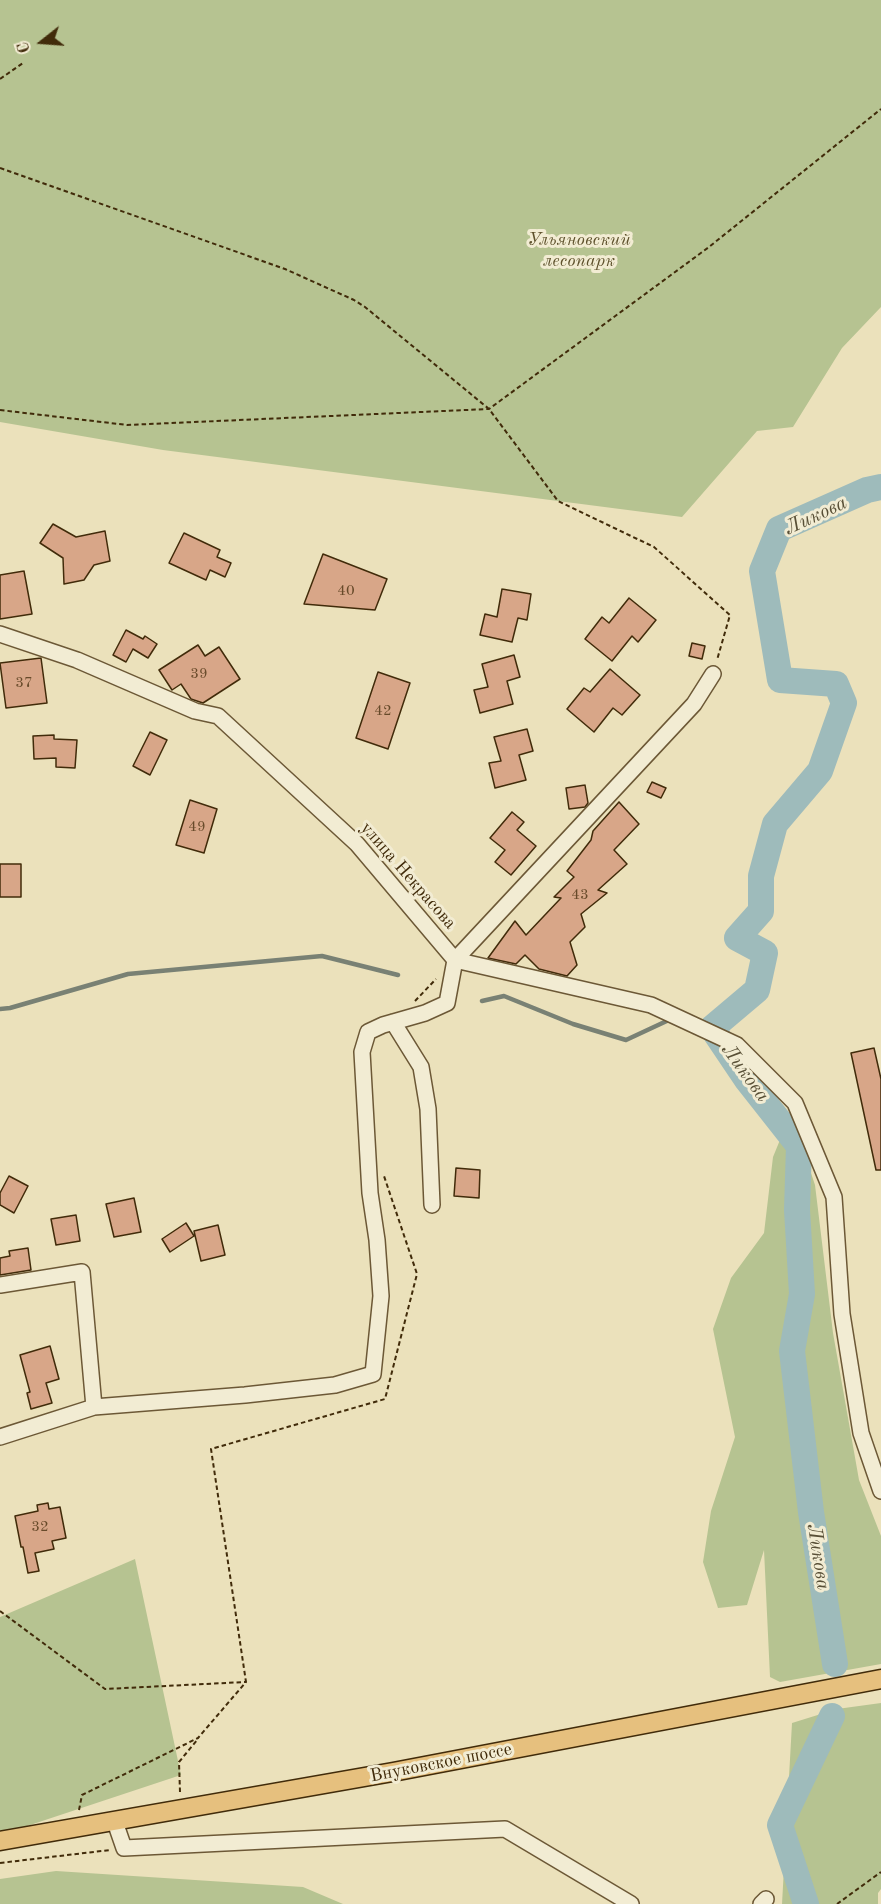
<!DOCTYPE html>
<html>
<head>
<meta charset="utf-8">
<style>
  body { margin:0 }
  #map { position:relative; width:881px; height:1904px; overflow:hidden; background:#ebe1bb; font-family:"Old Standard TT",serif }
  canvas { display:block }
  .north { position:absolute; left:12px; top:12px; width:60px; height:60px; -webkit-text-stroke:4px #f2ecd3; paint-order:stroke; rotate:253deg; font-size:16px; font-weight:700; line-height:24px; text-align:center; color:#412b0a }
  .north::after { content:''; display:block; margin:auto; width:21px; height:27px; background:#412b0a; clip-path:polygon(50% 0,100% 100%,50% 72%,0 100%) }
</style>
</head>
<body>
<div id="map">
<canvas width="881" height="1904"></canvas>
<div class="north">С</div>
</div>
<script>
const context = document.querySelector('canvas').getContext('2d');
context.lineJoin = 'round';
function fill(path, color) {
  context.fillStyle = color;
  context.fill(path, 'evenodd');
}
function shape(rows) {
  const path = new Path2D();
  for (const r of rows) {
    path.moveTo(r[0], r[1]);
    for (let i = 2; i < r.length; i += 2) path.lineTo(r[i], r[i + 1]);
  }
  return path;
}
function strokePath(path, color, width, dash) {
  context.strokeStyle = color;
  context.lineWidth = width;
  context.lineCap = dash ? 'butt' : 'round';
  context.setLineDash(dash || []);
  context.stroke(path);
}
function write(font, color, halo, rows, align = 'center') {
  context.font = font + ' "Old Standard TT",serif';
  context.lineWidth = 6;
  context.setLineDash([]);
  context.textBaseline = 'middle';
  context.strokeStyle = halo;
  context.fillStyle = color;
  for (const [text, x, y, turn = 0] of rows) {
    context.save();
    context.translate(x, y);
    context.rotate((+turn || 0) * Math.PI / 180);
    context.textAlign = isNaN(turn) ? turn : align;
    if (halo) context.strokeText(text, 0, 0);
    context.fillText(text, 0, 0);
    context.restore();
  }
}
const green = shape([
  [0,0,881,0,881,307,842,348,793,427,757,431,682,517,163,450,0,422],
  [791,1113,815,1185,833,1333,859,1480,881,1536,881,1664,780,1682,770,1677,764,1550,747,1605,718,1608,703,1562,711,1511,735,1437,713,1329,731,1278,764,1233,773,1157],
  [135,1559,181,1775,12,1831,0,1832,0,1617],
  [881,1703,881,1889,878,1893,878,1904,782,1904,792,1723,837,1709],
  [56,1871,303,1887,343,1904,0,1904,0,1879]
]);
const stream = shape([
  [482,1001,504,996,573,1024,626,1040,671,1019],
  [0,1009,10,1008,128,974,322,956,398,975]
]);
const river = shape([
  [835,1664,811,1512,792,1351,802,1294,797,1210,799,1146,747,1080,712,1028,757,990,765,953,737,938,761,911,761,876,775,824,820,771,844,703,836,684,780,680,762,571,779,529,867,490,881,487],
  [806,1904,780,1825,832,1716]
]);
const building = shape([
  [53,524,76,537,105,531,110,561,94,565,84,580,64,584,63,558,40,543,53,524],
  [184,533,220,550,217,557,231,563,225,577,210,570,206,580,169,563,184,533],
  [323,554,387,579,375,610,304,604,323,554],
  [24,571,32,614,0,619,0,575,24,571],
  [502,589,531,594,527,620,518,618,512,642,480,635,485,614,497,617,502,589],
  [629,598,656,620,638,642,632,636,612,661,585,639,602,617,609,623,629,598],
  [126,630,143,639,145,636,157,644,148,658,133,649,126,662,113,655,126,630],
  [692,643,705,646,702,659,689,656,692,643],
  [198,645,205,656,219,647,240,679,203,703,191,699,181,684,172,690,159,670,198,645],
  [514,655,520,677,507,681,513,704,480,713,474,690,488,687,482,664,514,655],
  [41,658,47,703,6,708,0,663,41,658],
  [610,669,640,695,622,715,613,708,594,732,567,709,584,688,590,692,610,669],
  [378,672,410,683,388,749,356,738,378,672],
  [527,729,533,751,519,755,526,780,495,788,489,763,501,761,494,737,527,729],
  [150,732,167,740,150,775,133,766,150,732],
  [54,735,54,739,77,740,75,768,56,767,56,758,34,759,33,736,54,735],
  [652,782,666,788,661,798,647,792,652,782],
  [585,785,588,803,585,807,569,809,566,788,585,785],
  [190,800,217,809,204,853,176,845,190,800],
  [619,802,639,824,614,850,627,864,598,890,607,893,581,914,585,927,570,942,577,965,567,976,539,969,525,955,516,964,488,958,515,921,526,935,561,898,554,897,574,877,567,871,591,840,593,831,619,802],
  [512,812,524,822,517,830,536,846,511,875,495,862,505,850,490,838,512,812],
  [0,864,21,864,21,897,0,897,0,864],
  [874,1048,881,1079,881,1170,876,1170,851,1053,874,1048],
  [456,1168,480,1170,479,1198,454,1196,456,1168],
  [9,1176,28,1186,14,1213,0,1205,0,1193,9,1176],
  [134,1198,141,1232,114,1237,106,1204,134,1198],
  [76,1215,80,1241,56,1245,51,1219,76,1215],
  [186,1223,194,1236,170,1252,162,1239,186,1223],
  [218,1225,225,1255,201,1261,194,1231,218,1225],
  [28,1248,31,1270,0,1275,0,1258,10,1256,9,1251,28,1248],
  [50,1346,59,1379,46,1383,52,1403,31,1409,27,1393,30,1392,20,1355,50,1346],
  [48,1503,49,1509,60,1507,66,1538,52,1541,54,1549,35,1553,39,1571,28,1573,23,1547,21,1547,15,1516,38,1511,37,1505,48,1503]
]);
const path = shape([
  [0,79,23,63],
  [0,168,285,269,354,300,365,307,489,409,558,501,654,547,730,615,717,660],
  [0,410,127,425,489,409,709,247,881,109],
  [415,1001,436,979],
  [0,1611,105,1689,246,1682],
  [180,1792,179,1762,198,1739],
  [79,1810,82,1795,198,1738,246,1682,211,1449,385,1399,417,1274,384,1176],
  [0,1863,110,1850],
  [837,1904,881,1872]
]);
const minor = shape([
  [0,634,77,660,195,711,218,716,357,844,455,960,694,704,713,674],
  [393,1022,421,1067,428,1109,432,1205],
  [0,1285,82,1272,94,1407,0,1437],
  [94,1407,245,1395,335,1385,373,1374,381,1296,377,1240,370,1193,362,1052,368,1032,383,1025,425,1013,447,1003,455,960,651,1005,737,1045,795,1103,834,1197,842,1314,861,1433,881,1491],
  [115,1822,124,1848,505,1829,631,1904],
  [761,1904,766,1899]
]);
const major = shape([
  [0,1841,393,1772,881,1679]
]);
const numberNames = [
  ["40",346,591],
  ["39",199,674],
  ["37",24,683],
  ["42",383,711],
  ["49",197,827],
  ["43",580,895],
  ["32",40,1527]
];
const parkNames = [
  ["Ульяновский",579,240],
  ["лесопарк",579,261]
];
const streetNames = [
  ["улица Некрасова",408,876,49],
  ["Внуковское шоссе",441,1763,-11]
];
const waterNames = [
  ["Ликова",816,516,-25],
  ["Ликова",745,1073,54],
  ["Ликова",818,1557,81]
];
fill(green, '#b6c391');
strokePath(stream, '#798174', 4.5);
strokePath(river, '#9ebbbb', 26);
fill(building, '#d8a688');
strokePath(building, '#412b0a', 1.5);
strokePath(minor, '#6c5836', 18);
strokePath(major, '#412b0a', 21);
strokePath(path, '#412b0a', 2, [4.5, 3]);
strokePath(minor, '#f2ecd3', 15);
strokePath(major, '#e6c07e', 18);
write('15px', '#674a2a', null, numberNames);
write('italic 18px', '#5e512c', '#f2ecd3', parkNames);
write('18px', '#412b0a', '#f2ecd3', streetNames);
write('italic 20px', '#584f36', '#f2ecd3', waterNames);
</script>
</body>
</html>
